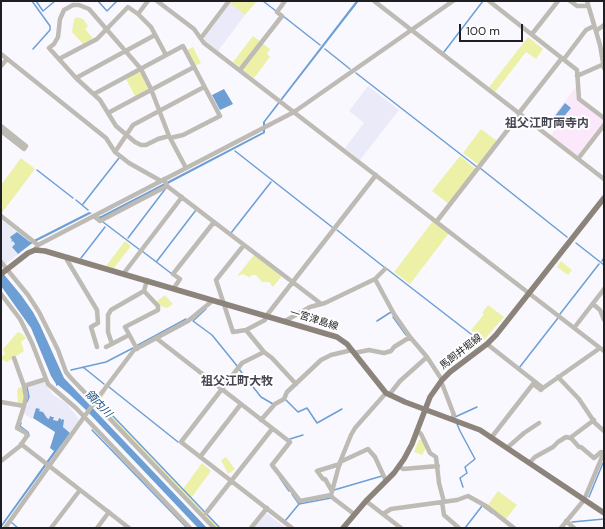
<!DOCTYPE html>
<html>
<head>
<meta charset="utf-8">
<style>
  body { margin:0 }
  #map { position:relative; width:605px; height:529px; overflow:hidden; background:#f9f8ff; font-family:"DM Sans",sans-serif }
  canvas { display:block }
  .frame { position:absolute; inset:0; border:2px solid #1e1e23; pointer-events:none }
  .scale { position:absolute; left:459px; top:24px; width:64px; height:18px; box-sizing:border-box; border:2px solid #1e1e23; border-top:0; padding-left:5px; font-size:12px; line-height:14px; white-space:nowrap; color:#1e1e23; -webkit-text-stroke:3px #fff; paint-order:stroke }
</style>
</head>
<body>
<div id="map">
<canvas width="605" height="529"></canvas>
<div class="frame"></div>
<div class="scale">100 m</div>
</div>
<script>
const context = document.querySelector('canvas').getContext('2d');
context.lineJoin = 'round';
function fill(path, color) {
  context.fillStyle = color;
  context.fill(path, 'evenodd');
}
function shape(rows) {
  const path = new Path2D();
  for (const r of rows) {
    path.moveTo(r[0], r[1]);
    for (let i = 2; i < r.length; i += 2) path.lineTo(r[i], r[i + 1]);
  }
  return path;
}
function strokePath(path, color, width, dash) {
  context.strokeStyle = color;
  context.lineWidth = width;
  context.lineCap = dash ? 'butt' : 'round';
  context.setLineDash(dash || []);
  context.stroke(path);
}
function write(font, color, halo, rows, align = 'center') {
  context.font = font + ' "DM Sans","Noto Sans JP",sans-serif';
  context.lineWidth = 4;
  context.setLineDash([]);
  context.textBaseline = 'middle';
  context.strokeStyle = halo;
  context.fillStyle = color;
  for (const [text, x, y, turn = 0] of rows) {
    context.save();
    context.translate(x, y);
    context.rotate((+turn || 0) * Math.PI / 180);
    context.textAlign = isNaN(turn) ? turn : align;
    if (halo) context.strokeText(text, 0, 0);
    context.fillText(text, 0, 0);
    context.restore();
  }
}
const built = shape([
  [230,3,245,15,218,51,205,41,204,37],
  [368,86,399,110,360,160,345,148,364,123,349,111],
  [3,221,31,244,6,264,1,260,1,223],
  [44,382,53,395,66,403,77,416,79,421,70,433,64,428,61,421,53,420,54,418,51,420,51,417,49,419,47,418,43,412,39,411,40,409,36,408,32,419,24,414,30,397,28,387],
  [265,512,286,528,253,528]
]);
const education = shape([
  [576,87,577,100,604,121,604,124,579,155,577,155,551,135,560,122,553,116]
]);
const green = shape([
  [232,1,257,1,245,15,230,3],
  [77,17,83,19,88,26,85,29,93,38,83,44,72,32,74,19],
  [253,36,261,42,240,67,233,62],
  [528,37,543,49,536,59,526,52,495,92,489,87],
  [262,43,270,49,267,54,270,57,254,78,243,70],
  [193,47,201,63,195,66,187,50],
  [138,72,141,73,148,87,148,89,135,96,126,79],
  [481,129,497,141,479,165,463,153],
  [460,156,476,169,449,204,432,191],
  [21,158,35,169,1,214,1,185],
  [433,221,449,233,410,284,394,272],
  [125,241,131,246,114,268,106,266],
  [254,255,281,276,281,277,273,287,269,282,262,282,256,275,253,275,249,277,243,274,237,276],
  [561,261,572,270,568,275,557,267],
  [165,295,173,304,167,308,161,306,156,302],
  [488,305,504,317,484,340,471,330,484,314,482,313],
  [18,332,22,334,26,338,21,342,24,351,7,362,1,359,1,355,3,356,5,354,3,349],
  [21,387,23,389,25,397,22,403,18,403,17,391,18,388],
  [105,391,106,392,100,401,111,415,219,528,216,528,98,404,97,401],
  [419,440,423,440,426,448,422,455,414,452],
  [226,457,235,469,228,474,221,460],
  [202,463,211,471,191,498,183,489],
  [498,491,517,505,505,520,487,506]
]);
const water = shape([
  [356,1,359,1,265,122,265,133,101,219,97,217,101,216,263,132,263,122],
  [224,89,233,104,220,110,212,95],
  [565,103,571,108,561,120,555,116],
  [89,212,92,213,31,244,18,254,12,247,15,244,13,241,11,242,12,240,10,237,17,232,30,242],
  [1,271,21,295,33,312,40,325,64,378,207,528,198,528,85,409,69,394,58,385,56,386,56,384,51,376,31,328,1,286],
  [36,408,40,409,39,411,43,412,47,418,49,419,50,416,52,417,51,420,52,417,54,417,53,420,58,421,59,418,61,419,61,421,62,419,64,420,63,427,70,433,1,528,1,525,54,451,50,448,55,432,33,418]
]);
const stream = shape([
  [32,1,50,26,50,30,33,49],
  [36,1,43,11,55,1],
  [98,1,107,11,117,1],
  [263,1,276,11],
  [283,16,320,45],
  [325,49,350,69],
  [444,52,483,1],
  [356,73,477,167],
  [235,151,332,227],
  [480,168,567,237],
  [37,170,73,198],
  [76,200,88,210],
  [83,204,119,158],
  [103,222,140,250],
  [337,230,384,267],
  [231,233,271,182],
  [128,238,166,188],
  [576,243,604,265],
  [142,251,172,274],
  [81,258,105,227],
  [157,261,196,210],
  [602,261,604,258],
  [387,269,480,341],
  [206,309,193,321,212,335,238,367],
  [560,314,599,264],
  [393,317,406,335],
  [377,321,391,312],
  [138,345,186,319],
  [83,367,104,384],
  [519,368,558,318],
  [239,369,261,397,273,404],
  [71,370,106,362,133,348],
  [27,387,29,397,27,402],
  [109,387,178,442],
  [286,400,298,412,307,408,317,423,342,409],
  [101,401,112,415,220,528],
  [455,417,477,407],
  [21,423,20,426,28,432,29,436],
  [457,424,460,431,475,459,465,467,467,473,460,478,463,487],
  [92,430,187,528],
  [290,439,303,435],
  [280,478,289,491],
  [334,490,382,476],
  [292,494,299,504,331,498],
  [589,497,603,463],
  [484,507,492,513],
  [285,521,299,504],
  [11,522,18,528],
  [572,522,604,519],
  [465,528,482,506]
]);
const minor = shape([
  [157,1,194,29,204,43,604,351],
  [374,1,604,179],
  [489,1,577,70,579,99,604,118],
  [570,1,577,6,588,6],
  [587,1,600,45,604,68],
  [138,14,148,1],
  [596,31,604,25],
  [532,34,558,1],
  [201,38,229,1],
  [1,54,106,138,115,152,129,163,161,181],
  [59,59,97,39,128,7,138,14,151,27,166,55],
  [564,59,586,30,594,26],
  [1,66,7,59],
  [240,70,282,16,277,12,285,1],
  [577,76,604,64],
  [76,78,155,35],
  [94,94,183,46,220,116,183,135,170,138],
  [108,113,194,67],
  [519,113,562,58],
  [1,126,26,146,24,149,1,131],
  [169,136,158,139,146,145,141,145,135,142,116,126,100,100,76,78,49,48,54,44,58,37,60,19,64,10,73,5,79,5,89,9,141,69,151,89,169,136,186,168],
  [115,152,133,125,204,87],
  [578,159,604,125],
  [164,179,167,186,320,303],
  [1,216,38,245],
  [94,216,100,221,167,186],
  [437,221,520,114],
  [244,245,216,280,233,332,246,330,264,352,272,358,296,384],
  [35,250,38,245,294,112,453,1],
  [68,257,67,260,97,310,98,323,91,327,97,347],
  [1,262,28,295,39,312,58,350,66,372,70,377,214,528],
  [124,273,182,197],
  [375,279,385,269],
  [174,288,180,279,173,274,214,222],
  [1,294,20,319,32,343,48,384,76,408,190,528],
  [593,304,600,310,604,320],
  [267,315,376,175],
  [285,321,310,307,325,303,375,279,394,314,410,337,427,357,442,380],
  [574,328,604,289],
  [246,330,265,320,266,315],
  [156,338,290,442,272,465,300,501,331,495],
  [112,344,108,332,108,315,111,310,144,291],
  [487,344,543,388,600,348],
  [106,347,129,335],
  [137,349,125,327,158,310,158,306,144,291,147,280],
  [264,352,242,363,181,442,292,528],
  [354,353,369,350,384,353,391,351,394,347,410,337],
  [558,377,579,399,595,423,604,431],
  [441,381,454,415,452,419],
  [24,386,46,379],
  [389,395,400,381,427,357],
  [1,402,24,406,26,397,24,386,14,358],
  [261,420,275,404,284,399,287,392,321,360,331,355,352,350],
  [417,430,421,434,430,453,436,457,439,483,444,502],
  [491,438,533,384,541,390,543,388],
  [571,438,579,447,581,447,594,458,601,452,604,453],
  [21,444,129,528],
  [507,448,524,433,539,423],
  [200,457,241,404],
  [1,461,20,446,27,436,26,433,17,428,24,406],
  [340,462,368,449,375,457,386,481],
  [529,463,535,457,553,447,558,442,566,437,570,438,594,420],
  [399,466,403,469,438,466],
  [332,491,325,479,323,479,317,471,340,464],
  [331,495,340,462,351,435,355,428,386,393],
  [331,495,333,498,354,514],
  [366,501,401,528],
  [442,502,444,515,459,528],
  [206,513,272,429],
  [383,514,391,509,457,500,468,496,486,506,514,528],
  [566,521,574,528],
  [5,528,94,403,134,350,188,321,211,302,211,300],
  [51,528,80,490],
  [97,528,109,512],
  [251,528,267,508],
  [561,528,584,500,604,452]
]);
const major = shape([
  [1,274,28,253,35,250,45,251,337,337,347,344,386,393,405,402,480,430,604,513],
  [343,528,366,501,394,473,404,459,412,444,430,397,442,380,450,372,487,344,496,335,604,198]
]);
const streetNames = [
  ["一宮津島線",314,320,17],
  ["馬飼井堀線",461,352,-38]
];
const waterNames = [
  ["領内川",98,404,46]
];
const quarterNames = [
  ["祖父江町両寺内",547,124],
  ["祖父江町大牧",237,382]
];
fill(built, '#ebeaf8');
fill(education, '#fbe8fa');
fill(green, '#ecf1a7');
fill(water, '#6d9fd5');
strokePath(stream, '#6d9fd5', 1.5);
strokePath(minor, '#bebab4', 4.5);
strokePath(major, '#8c847a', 5.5);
write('10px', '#1e1e23', '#fff', streetNames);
write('italic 11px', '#11487a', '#fff', waterNames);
write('bold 12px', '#464552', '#fff', quarterNames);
</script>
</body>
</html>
